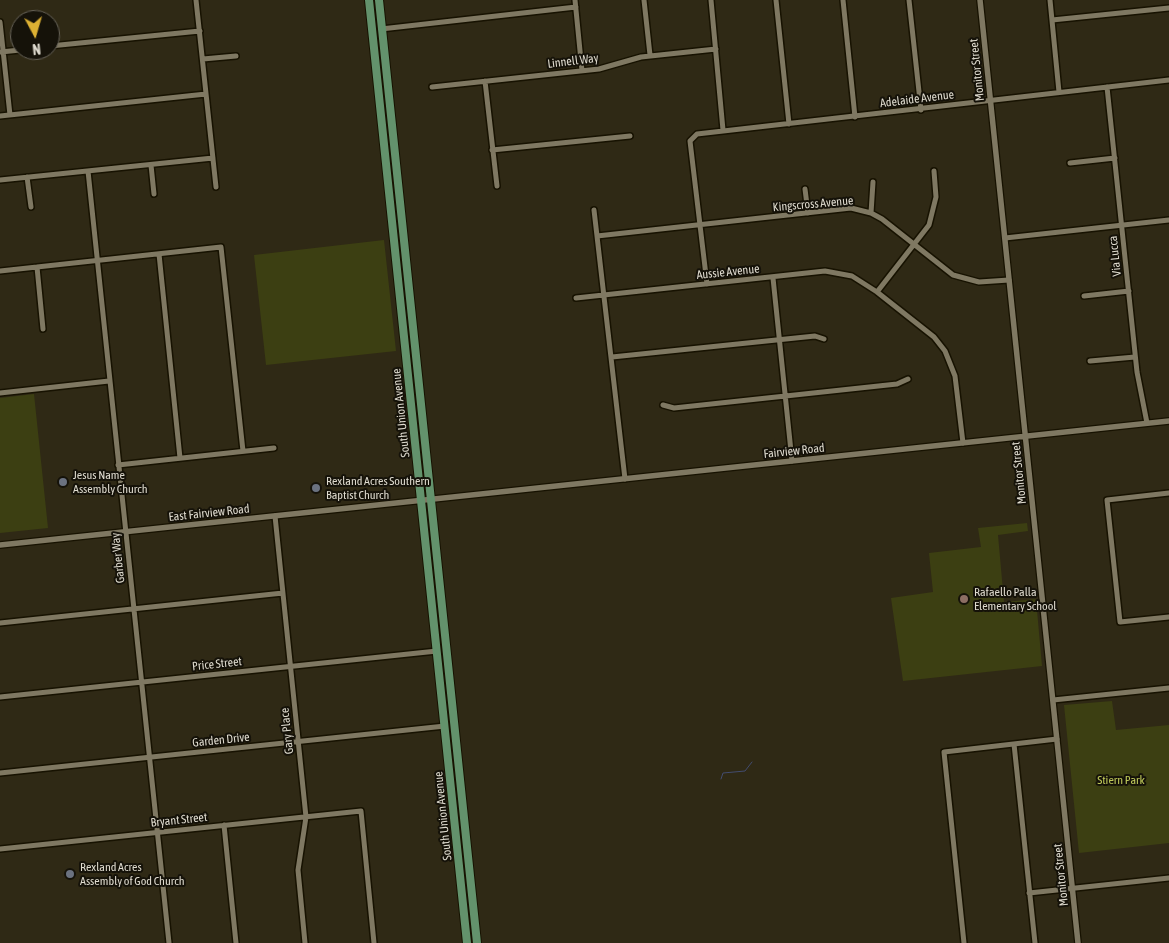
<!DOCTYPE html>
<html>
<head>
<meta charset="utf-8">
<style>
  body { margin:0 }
  #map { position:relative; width:1169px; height:943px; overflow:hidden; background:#2f2915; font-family:"Asap Condensed",sans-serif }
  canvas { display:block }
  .north { position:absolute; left:10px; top:10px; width:50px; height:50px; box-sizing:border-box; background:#151209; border:1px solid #666258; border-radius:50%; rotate:174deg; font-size:14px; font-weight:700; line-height:20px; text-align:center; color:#dfdbcf }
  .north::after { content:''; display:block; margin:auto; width:18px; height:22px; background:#ddb133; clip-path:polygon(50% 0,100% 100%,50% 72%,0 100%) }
</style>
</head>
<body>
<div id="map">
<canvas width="1169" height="943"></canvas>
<div class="north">N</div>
</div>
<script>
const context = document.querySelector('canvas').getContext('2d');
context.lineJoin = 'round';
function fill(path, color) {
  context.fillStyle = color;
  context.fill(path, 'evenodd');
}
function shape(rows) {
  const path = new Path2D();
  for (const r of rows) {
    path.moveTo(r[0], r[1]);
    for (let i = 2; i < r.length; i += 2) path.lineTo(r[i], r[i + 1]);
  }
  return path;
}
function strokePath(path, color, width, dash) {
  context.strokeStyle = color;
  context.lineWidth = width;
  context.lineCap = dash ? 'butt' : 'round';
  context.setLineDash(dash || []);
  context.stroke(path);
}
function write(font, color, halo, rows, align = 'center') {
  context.font = font + ' "Asap Condensed",sans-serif';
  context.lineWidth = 4;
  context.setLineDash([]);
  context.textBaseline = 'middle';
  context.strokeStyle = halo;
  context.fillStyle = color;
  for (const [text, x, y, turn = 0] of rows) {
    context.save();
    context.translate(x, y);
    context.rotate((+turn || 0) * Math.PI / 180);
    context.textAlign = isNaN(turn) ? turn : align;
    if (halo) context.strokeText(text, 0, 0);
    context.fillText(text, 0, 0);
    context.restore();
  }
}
const green = shape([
  [384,240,396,351,266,365,254,255],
  [34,394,48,528,0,533,0,398],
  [1027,523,1028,531,998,535,1004,602,1036,599,1042,666,903,681,891,598,933,592,929,553,981,547,978,528],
  [1112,701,1116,730,1169,725,1169,843,1079,853,1064,705]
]);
const stream = shape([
  [721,779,723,773,745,771,752,762]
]);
const minor = shape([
  [196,0,216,187],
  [575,0,582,71],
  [644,0,650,55],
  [711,0,723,130],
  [776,0,789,124],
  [843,0,855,117],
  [909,0,921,110],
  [1050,0,1059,92],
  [1052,20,1169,8],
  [0,22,10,115],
  [381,29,576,7],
  [50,46,200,31],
  [1,52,20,50],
  [203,59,236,56],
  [485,81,497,186],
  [432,87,599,69,641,57,716,49],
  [1107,87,1137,372,1147,423],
  [0,116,206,94],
  [492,150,630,136],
  [1070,163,1115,158],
  [151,165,154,194],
  [88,171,169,943],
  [27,177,31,207],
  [0,180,213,158],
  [805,189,808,213],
  [594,210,625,479],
  [871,213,873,182],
  [597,236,851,208,871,213,882,219,953,275,979,282,1009,280],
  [1005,238,1169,220],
  [159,254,180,458],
  [37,267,43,329],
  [0,271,221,247,243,451],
  [773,278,792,461],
  [707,284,690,141,697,134,1169,80],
  [877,292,929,225,936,197,934,171],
  [1084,296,1129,291],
  [576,298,825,271,852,276,877,292,934,337,945,351,955,376,963,443],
  [612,357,815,336,824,339],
  [1090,361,1135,357],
  [0,393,109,381],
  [663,405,674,408,897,384,908,379],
  [118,465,274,448],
  [1169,493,1107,500,1120,622,1169,617],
  [275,516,306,817,298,870,305,943],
  [0,623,283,593],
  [0,697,437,651],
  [1053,700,1169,688],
  [1014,744,1035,943],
  [0,773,445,726],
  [224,825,236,943],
  [0,849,361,811,374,943],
  [1029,893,1169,878],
  [964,943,944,752,1057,739]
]);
const tertiary = shape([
  [980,0,1078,943],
  [0,545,1169,421]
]);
const primary = shape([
  [369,0,467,943],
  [379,0,477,943]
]);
const markers = [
  [63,482,5,"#6b7280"],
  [316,488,5,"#6b7280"],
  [964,599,5,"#8d6e63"],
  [70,874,5,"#6b7280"]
];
const streetNames = [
  ["Linnell Way",573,61,-7],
  ["Monitor Street",977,70,-96],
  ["Adelaide Avenue",917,99,-7],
  ["Kingscross Avenue",813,204,-5],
  ["Via Lucca",1115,256,-96],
  ["Aussie Avenue",728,272,-6],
  ["South Union Avenue",401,413,-96],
  ["Fairview Road",794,451,-6],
  ["Monitor Street",1019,473,-96],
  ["East Fairview Road",209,513,-6],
  ["Garber Way",118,558,-96],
  ["Price Street",217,664,-6],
  ["Gary Place",287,731,-96],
  ["Garden Drive",221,740,-6],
  ["South Union Avenue",443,816,-96],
  ["Bryant Street",179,820,-6],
  ["Monitor Street",1061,875,-96]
];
const poiNames = [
  ["Jesus Name",73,475],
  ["Assembly Church",73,489],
  ["Rexland Acres Southern",326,481],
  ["Baptist Church",326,495],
  ["Rafaello Palla",974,592],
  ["Elementary School",974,606],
  ["Rexland Acres",80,867],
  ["Assembly of God Church",80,881]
];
const parkNames = [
  ["Stiern Park",1121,780]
];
fill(green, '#3c3f12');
strokePath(stream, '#434c6f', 1);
strokePath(minor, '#171201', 8);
strokePath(tertiary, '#171201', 8);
strokePath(primary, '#171201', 10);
strokePath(minor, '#7f7862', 5);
strokePath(tertiary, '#7f7862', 5.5);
strokePath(primary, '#63926c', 8);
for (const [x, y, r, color] of markers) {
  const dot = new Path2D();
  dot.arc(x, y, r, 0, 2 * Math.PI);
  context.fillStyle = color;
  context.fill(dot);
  strokePath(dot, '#151209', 2);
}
write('12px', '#dfdbcf', '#151209', streetNames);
write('12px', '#dfdbcf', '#151209', poiNames, 'left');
write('12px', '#bfc95a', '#151209', parkNames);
</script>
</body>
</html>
